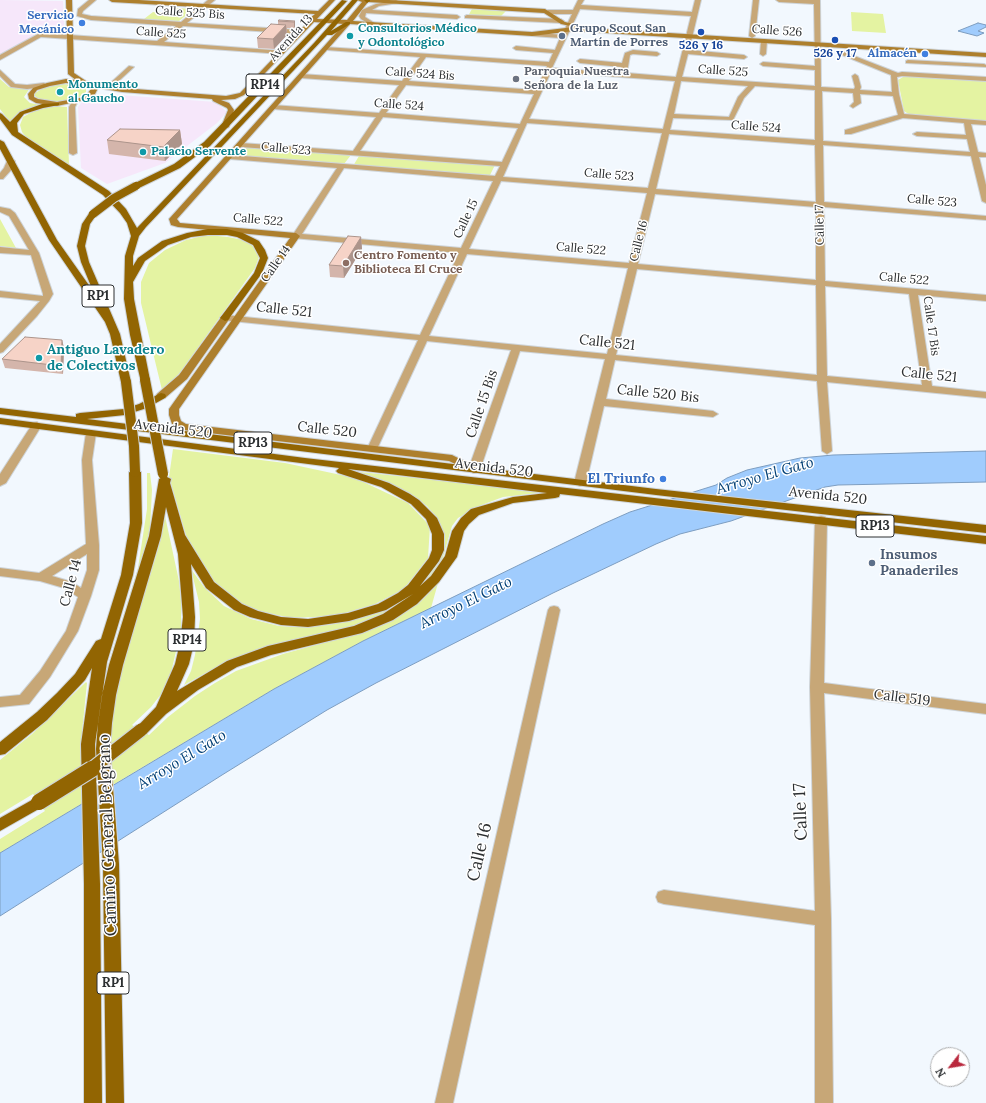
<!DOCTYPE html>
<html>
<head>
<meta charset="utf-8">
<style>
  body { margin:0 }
  #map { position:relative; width:986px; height:1103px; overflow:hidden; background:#f2f8fe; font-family:Lora,serif }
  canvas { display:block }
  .north { position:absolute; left:930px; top:1047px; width:40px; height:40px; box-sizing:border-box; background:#fff; border:1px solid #abacad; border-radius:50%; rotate:239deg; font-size:11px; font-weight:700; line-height:16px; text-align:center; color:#2c2f31 }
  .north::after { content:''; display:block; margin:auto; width:14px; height:18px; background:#b9283d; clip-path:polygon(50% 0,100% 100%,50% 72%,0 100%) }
</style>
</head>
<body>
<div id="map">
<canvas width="986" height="1103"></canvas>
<div class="north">N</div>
</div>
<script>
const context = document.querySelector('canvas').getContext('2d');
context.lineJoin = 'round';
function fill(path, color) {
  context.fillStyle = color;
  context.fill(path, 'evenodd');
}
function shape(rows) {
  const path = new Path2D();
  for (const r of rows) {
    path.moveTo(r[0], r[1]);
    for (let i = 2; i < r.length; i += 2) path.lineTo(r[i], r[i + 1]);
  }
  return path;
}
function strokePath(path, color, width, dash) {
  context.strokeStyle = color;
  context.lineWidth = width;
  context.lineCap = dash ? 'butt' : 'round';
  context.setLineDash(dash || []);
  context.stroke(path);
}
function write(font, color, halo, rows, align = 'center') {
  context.font = font + ' Lora,serif';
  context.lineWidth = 3;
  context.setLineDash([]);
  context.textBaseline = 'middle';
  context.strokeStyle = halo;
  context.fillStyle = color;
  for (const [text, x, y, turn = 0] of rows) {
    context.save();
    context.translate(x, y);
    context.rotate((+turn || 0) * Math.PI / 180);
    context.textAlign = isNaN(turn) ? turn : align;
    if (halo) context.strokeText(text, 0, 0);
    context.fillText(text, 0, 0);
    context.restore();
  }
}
const education = shape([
  [0,0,63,1,65,35,38,33,0,56],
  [119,95,216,102,227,112,217,123,165,163,107,184,81,168,78,107,82,102,93,98]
]);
const green = shape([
  [175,8,194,9,179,21,144,19,153,12,168,13],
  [472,9,506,11,499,18,468,16],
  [851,12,883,14,886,33,852,31],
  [911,76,986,81,986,121,910,115,904,111,898,80,903,77],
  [0,79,9,87,30,88,24,97,30,103,41,105,21,111,10,122,0,109],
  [62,84,78,85,86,89,86,92,84,95,72,100,55,102,41,101,35,96,35,93,45,87],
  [53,106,67,107,69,165,27,138,22,132,20,125,23,117,34,111],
  [244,146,351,155,344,164,236,156],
  [359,156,495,165,490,175,353,166],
  [0,219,16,248,0,246],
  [207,235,228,237,243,240,252,245,259,257,255,268,177,377,162,390,141,303,141,282,149,263,165,250,186,240],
  [173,449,285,463,355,478,408,503,430,526,428,558,404,589,375,604,335,616,291,618,250,609,210,585,188,542,169,477],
  [360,472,547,492,503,497,479,506,458,518,452,526,441,564,435,574,417,592,393,609,363,623,349,628,289,641,253,652,213,669,184,685,191,671,195,655,200,619,199,602,191,569,204,587,224,606,251,619,279,626,294,627,329,625,362,618,391,606,415,590,424,582,438,564,441,556,443,534,438,519,427,506,411,495],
  [147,473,150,473,152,490,150,528,147,547,111,664,99,793,96,795,95,735,103,682,138,568,147,509],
  [165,516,179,581,181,601,181,630,170,677,162,693,151,707,132,725,149,735,168,717,195,696,215,683,236,671,283,654,359,633,406,611,424,598,438,583,431,608,363,641,274,689,111,786,110,740,112,709,119,676,158,549],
  [86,682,87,683,82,732,83,803,0,853,0,839,45,811,33,794,0,814,0,760,32,734]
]);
const water = shape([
  [978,23,986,25,986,27,978,31,984,33,977,36,958,31,978,23],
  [986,451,986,482,838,485,825,487,731,521,680,534,656,544,553,593,376,683,327,710,222,775,0,916,0,853,274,689,363,641,603,524,630,512,716,485,727,478,747,470,800,458,833,455,986,451]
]);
const street = shape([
  [89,0,96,0,83,11,82,14,91,16,181,22,208,0,215,0,187,23,300,30,303,32,300,34,183,26,164,42,284,51,285,52,282,54,41,37,0,60,0,55,40,33,157,41,176,26,91,20,77,16,78,9,89,0],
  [396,0,398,1,398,3,379,6,372,10,457,15,460,17,457,19,366,13,365,17,376,24,373,26,361,19,359,16,362,10,376,4,396,0],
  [578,0,584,0,581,5,692,12,695,0,701,0,689,50,744,55,747,57,744,59,688,54,682,77,815,86,815,70,763,66,760,64,763,62,815,66,814,4,779,2,776,0,820,0,821,87,854,89,855,87,852,76,855,74,858,76,861,87,860,90,892,92,891,75,842,55,841,54,844,52,898,73,902,72,986,77,986,81,902,76,897,77,899,94,904,114,986,121,986,125,971,124,978,152,986,153,986,157,979,157,986,185,986,203,982,201,971,156,823,145,824,202,986,216,986,220,824,207,825,281,986,295,986,301,918,295,932,386,986,392,986,398,827,382,832,451,827,454,822,451,817,381,615,360,606,399,713,411,718,414,713,417,604,406,586,483,580,486,574,483,605,359,520,351,480,470,474,473,468,470,511,350,427,341,377,449,372,452,367,449,418,340,222,320,220,318,222,316,225,315,420,335,459,253,293,238,292,236,337,168,230,159,226,157,230,155,495,176,500,166,241,147,237,145,241,143,353,151,376,117,273,109,270,107,273,105,379,113,399,85,301,78,298,76,301,74,402,81,420,57,327,50,325,49,325,47,549,62,553,53,516,50,513,48,516,46,555,50,560,38,532,36,529,34,532,32,562,35,572,14,548,14,545,12,548,10,573,10,578,0],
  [580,9,691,16,676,77,627,73,630,55,633,54,657,56,660,54,657,52,633,50,625,53,622,63,580,59,577,61,580,63,621,67,620,73,552,68,580,9],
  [426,57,547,66,536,90,409,81,426,57],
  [551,72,675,81,663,129,529,119,551,72],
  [681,81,748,86,738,97,729,117,674,114,681,81],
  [406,85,534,94,520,124,386,113,406,85],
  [755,86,815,90,815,140,670,130,673,118,733,120,744,98,755,86],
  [822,91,853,93,854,102,850,106,853,108,861,103,860,94,893,96,898,115,845,130,845,134,851,134,903,118,964,123,966,135,917,132,913,134,917,136,967,139,970,152,823,141,822,91],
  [383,117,518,128,502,162,360,151,383,117],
  [527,123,662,133,648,188,503,177,527,123],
  [669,134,815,145,816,202,656,189,669,134],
  [344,168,493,181,461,248,302,234,344,168],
  [501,181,647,193,629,263,469,249,501,181],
  [655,194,816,207,816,280,638,264,655,194],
  [467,254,628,268,607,354,429,336,467,254],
  [637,269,816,285,817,375,616,355,637,269],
  [825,286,909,294,922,385,827,376,825,286],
  [753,0,759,0,755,36,752,38,749,36,753,0],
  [467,15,561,19,564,21,561,23,465,18,465,16,467,15],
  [764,39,767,41,766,54,763,56,760,54,761,41,764,39],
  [908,60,984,64,986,65,986,67,906,63,906,61,908,60],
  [129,66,134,67,110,89,106,89,106,87,129,66],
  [0,70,15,84,27,85,44,83,47,85,44,87,27,89,11,87,0,76,0,70],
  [75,99,78,101,75,107,77,153,73,155,69,153,69,107,73,100,75,99],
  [8,159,11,159,15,161,12,169,3,179,0,179,0,173,4,168,8,159],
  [0,207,10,209,15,213,39,253,53,294,49,301,37,316,3,352,0,353,0,344,40,301,0,297,0,291,43,296,43,294,31,255,0,253,0,247,29,250,9,216,0,212,0,207],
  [37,422,42,425,6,483,0,486,0,474,33,423,37,422],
  [91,430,96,433,92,460,99,545,99,570,91,596,78,631,50,677,29,704,0,707,0,697,20,695,40,671,66,631,78,597,64,588,40,581,0,576,0,568,39,573,86,544,82,460,86,433,91,430],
  [87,554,87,570,81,588,72,582,52,576,87,554],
  [821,516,825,517,827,520,824,683,986,704,986,714,824,693,831,919,833,1103,815,1103,815,925,664,904,658,902,656,897,658,892,664,890,815,911,810,687,815,520,817,517,821,516],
  [554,606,558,607,560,610,453,1103,435,1103,548,610,550,607,554,606]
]);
const secondary = shape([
  [66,0,72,0,74,73,86,81,122,88,226,96,240,93,309,21,309,19,315,14,112,2,109,0,139,0,318,11,329,0,335,0,317,19,347,20,362,2,357,0,389,0,545,9,565,22,578,25,575,27,561,24,544,13,368,2,353,21,532,32,574,27,986,53,986,57,574,31,532,36,350,24,177,219,180,223,296,233,300,236,179,409,179,415,181,421,186,424,452,455,478,468,480,470,478,472,474,473,449,461,183,430,172,424,169,415,169,409,290,238,178,227,171,225,169,219,344,24,314,22,244,95,235,99,221,100,229,103,234,110,229,127,225,129,221,127,228,110,227,108,213,101,212,99,122,92,98,88,95,94,89,99,57,106,36,103,29,99,28,94,33,88,47,83,66,79,76,80,68,74,66,0],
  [66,83,88,86,91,89,85,97,57,102,38,99,34,97,34,94,37,90,50,86,66,83],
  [225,315,230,318,187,379,165,398,157,398,156,396,157,394,179,375,222,316,225,315]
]);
const primary = shape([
  [342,0,347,1,210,146,180,168,139,188,133,188,133,184,174,164,204,142,342,0],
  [352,0,358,0,331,31,346,22,350,22,350,24,332,35,327,35,146,227,139,236,133,256,133,266,138,258,162,241,187,233,208,229,227,229,243,233,259,241,265,250,268,258,262,273,228,320,225,321,220,318,254,273,260,258,253,245,237,237,227,235,208,235,191,237,168,245,145,261,133,282,134,299,150,380,145,383,141,382,130,335,124,299,125,256,131,236,127,223,120,213,103,195,12,135,0,119,0,113,2,114,10,122,20,112,42,104,59,103,59,105,43,108,24,114,17,123,18,132,109,191,126,209,137,228,314,43,352,0],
  [364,0,370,0,370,1,367,3,364,0],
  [0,140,4,142,57,240,93,291,81,262,77,246,82,224,90,212,93,212,97,214,90,224,85,246,89,262,120,334,131,382,130,384,122,384,121,382,110,334,105,322,49,240,0,149,0,140],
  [161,393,165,394,166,396,165,398,147,408,125,415,87,419,656,489,986,525,986,533,656,495,0,414,0,408,76,417,76,414,80,413,124,409,139,404,161,393],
  [0,418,305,458,986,536,986,544,560,494,559,497,555,498,513,503,479,515,469,524,464,531,457,557,439,582,417,604,393,620,362,633,271,655,237,667,198,690,166,714,146,734,141,735,136,734,134,730,156,707,175,664,180,643,183,617,178,554,166,507,161,536,123,665,116,695,112,723,110,749,119,864,124,1103,106,1103,103,864,96,749,98,723,102,695,109,665,149,536,159,479,165,476,171,479,170,483,185,535,214,582,242,604,258,611,281,617,308,619,348,613,378,604,398,593,408,585,429,558,432,550,432,534,426,519,411,504,381,487,338,473,336,471,339,468,0,424,0,418],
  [348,469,547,493,513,497,471,509,461,518,452,531,445,556,431,576,420,586,439,561,444,550,444,534,437,518,419,500,410,494,389,483,348,469],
  [191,564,206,588,234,610,250,617,281,625,308,627,349,621,386,610,413,594,383,614,354,626,268,646,227,661,177,691,189,664,194,643,195,617,191,564],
  [135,469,141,472,142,523,133,575,107,662,95,744,100,884,102,1103,84,1103,84,884,81,744,92,668,85,680,47,720,5,754,0,755,0,742,37,712,57,693,75,674,96,641,101,639,121,575,130,523,129,472,135,469],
  [39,796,44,798,46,802,44,806,0,831,0,818,39,796]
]);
const primaryBridgeFar3 = shape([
  [93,214,114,198,136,186]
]);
const primaryBridgeFar2 = shape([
  [145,380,163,474],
  [126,382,134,446,135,472]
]);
const primaryBridgeFar1 = shape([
  [90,770,141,730]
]);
const primaryBridge = shape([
  [39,802,92,769]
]);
const wall = shape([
  [278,21,295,21,295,27,294,28,287,28,287,35,274,49,258,48,257,38,278,25],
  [180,130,182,144,165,161,109,154,107,140],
  [361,237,362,249,344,278,330,277,329,265],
  [62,340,64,348,63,374,5,368,2,359]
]);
const shadedWall = shape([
  [295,21,295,27,294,28,294,22],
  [286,25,287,35,274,49,273,39],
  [180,130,182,144,165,161,163,147],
  [361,237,362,249,344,278,343,266],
  [62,340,64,348,63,374,61,366]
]);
const building = shape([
  [279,20,295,21,294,22,278,21,279,20],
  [271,24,286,25,273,39,257,38,271,24],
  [120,129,180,130,163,147,107,140,120,129],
  [348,236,361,237,343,266,329,265,348,236],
  [25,337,62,340,61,366,2,359,25,337]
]);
const markers = [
  [82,23,4,"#3f7fe0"],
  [701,32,4,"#1a4fb4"],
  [350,36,4,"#0f9aa8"],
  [562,36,4,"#5c6f8a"],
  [835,40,4,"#1a4fb4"],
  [925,54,4,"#3f7fe0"],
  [516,79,4,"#6b7280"],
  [60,92,4,"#0f9aa8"],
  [143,152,4,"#0f9aa8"],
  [346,263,4,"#8d6e63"],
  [39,358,4,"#0f9aa8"],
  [663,479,4,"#3f7fe0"],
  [872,563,4,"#5c6f8a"]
];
const farStreetnames = [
  ["Calle 525 Bis",190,13,4],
  ["Calle 526",777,31,4],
  ["Calle 525",161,33,4],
  ["Avenida 13",291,38,-48],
  ["Calle 525",723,71,4],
  ["Calle 524 Bis",420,74,4],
  ["Calle 524",399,105,4],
  ["Calle 524",756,127,4],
  ["Calle 523",286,149,5],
  ["Calle 523",609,175,5],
  ["Calle 523",932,201,5],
  ["Calle 15",466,219,-65],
  ["Calle 522",258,220,5],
  ["Calle 17",820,225,-91],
  ["Calle 16",639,241,-76],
  ["Calle 522",581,249,5],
  ["Calle 14",276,264,-55],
  ["Calle 522",904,279,5],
  ["Calle 17 Bis",931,326,82]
];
const farShopnames = [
  ["Servicio",74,16],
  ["Mecánico",74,30],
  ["Almacén",917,54]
];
const farCulturenames = [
  ["Consultorios Médico",358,29],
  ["y Odontológico",358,43],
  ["Monumento",68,85],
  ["al Gaucho",68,99],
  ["Palacio Servente",151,152]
];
const farServicenames = [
  ["Grupo Scout San",570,29],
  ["Martín de Porres",570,43]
];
const farTransitnames = [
  ["526 y 16",701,46],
  ["526 y 17",835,54]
];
const farWorshipnames = [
  ["Parroquia Nuestra",524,72],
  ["Señora de la Luz",524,86]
];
const farEducationnames = [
  ["Centro Fomento y",354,256],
  ["Biblioteca El Cruce",354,270]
];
const shields = [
  [265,85,38],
  [98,296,32],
  [253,443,38],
  [875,526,38],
  [187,640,38],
  [113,983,32]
];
const shieldNames = [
  ["RP14",265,85],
  ["RP1",98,296],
  ["RP13",253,443],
  ["RP13",875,526],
  ["RP14",187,640],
  ["RP1",113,983]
];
const streetNames = [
  ["Calle 521",284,310,6],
  ["Calle 521",607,343,6],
  ["Calle 521",929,375,6],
  ["Calle 520 Bis",658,394,6],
  ["Calle 15 Bis",482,404,-71],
  ["Avenida 520",173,429,7],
  ["Calle 520",327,430,6],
  ["Avenida 520",494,468,7],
  ["Avenida 520",828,496,6],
  ["Calle 14",71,583,-75],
  ["Calle 519",902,698,7]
];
const cultureNames = [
  ["Antiguo Lavadero",47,350],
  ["de Colectivos",47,366]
];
const shopNames = [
  ["El Triunfo",655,479]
];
const serviceNames = [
  ["Insumos",880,555],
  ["Panaderiles",880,571]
];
const waterNames = [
  ["Arroyo El Gato",765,476,-16],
  ["Arroyo El Gato",466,603,-26],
  ["Arroyo El Gato",182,760,-31]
];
const nearStreetnames = [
  ["Calle 17",801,812,-92],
  ["Camino General Belgrano",108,835,-92],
  ["Calle 16",480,852,-77]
];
fill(education, '#f6e7fa');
fill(green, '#e4f3a2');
fill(water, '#a0ccfd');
strokePath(water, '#7d9dc0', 1);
strokePath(street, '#ced4d9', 2);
strokePath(secondary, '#ced4d9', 2);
strokePath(primary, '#ced4d9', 2);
fill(street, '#c7a777');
fill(secondary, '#ad7f2d');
fill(primary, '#926502');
strokePath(primaryBridgeFar3, '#ced4d9', 10, []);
strokePath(primaryBridgeFar2, '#ced4d9', 12, []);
strokePath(primaryBridgeFar1, '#ced4d9', 15, []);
strokePath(primaryBridge, '#ced4d9', 18, []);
strokePath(primaryBridgeFar3, '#926502', 8);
strokePath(primaryBridgeFar2, '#926502', 10);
strokePath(primaryBridgeFar1, '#926502', 13);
strokePath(primaryBridge, '#926502', 16);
fill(wall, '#d4b5ab');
fill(shadedWall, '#ac948b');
fill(building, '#f6d3c7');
strokePath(building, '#ac948b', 1);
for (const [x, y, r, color] of markers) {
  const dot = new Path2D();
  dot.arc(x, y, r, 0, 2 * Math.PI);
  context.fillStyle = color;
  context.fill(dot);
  strokePath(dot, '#fff', 1.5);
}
write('12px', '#2c2f31', '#fff', farStreetnames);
write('bold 12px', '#366cbe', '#fff', farShopnames, 'right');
write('bold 12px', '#0d838f', '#fff', farCulturenames, 'left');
write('bold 12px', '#4e5e75', '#fff', farServicenames, 'left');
write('bold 12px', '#164399', '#fff', farTransitnames);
write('bold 12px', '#5b616d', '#fff', farWorshipnames, 'left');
write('bold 12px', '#785e54', '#fff', farEducationnames, 'left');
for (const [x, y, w] of shields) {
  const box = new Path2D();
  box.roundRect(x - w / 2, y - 11, w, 22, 3);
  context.fillStyle = '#fff';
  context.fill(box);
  strokePath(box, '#2c2f31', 1);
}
write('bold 13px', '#2c2f31', null, shieldNames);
write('14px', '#2c2f31', '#fff', streetNames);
write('bold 14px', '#0d838f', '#fff', cultureNames, 'left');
write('bold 14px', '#366cbe', '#fff', shopNames, 'right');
write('bold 14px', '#4e5e75', '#fff', serviceNames, 'left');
write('italic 15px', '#003e74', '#fff', waterNames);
write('17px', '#2c2f31', '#fff', nearStreetnames);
</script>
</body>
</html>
